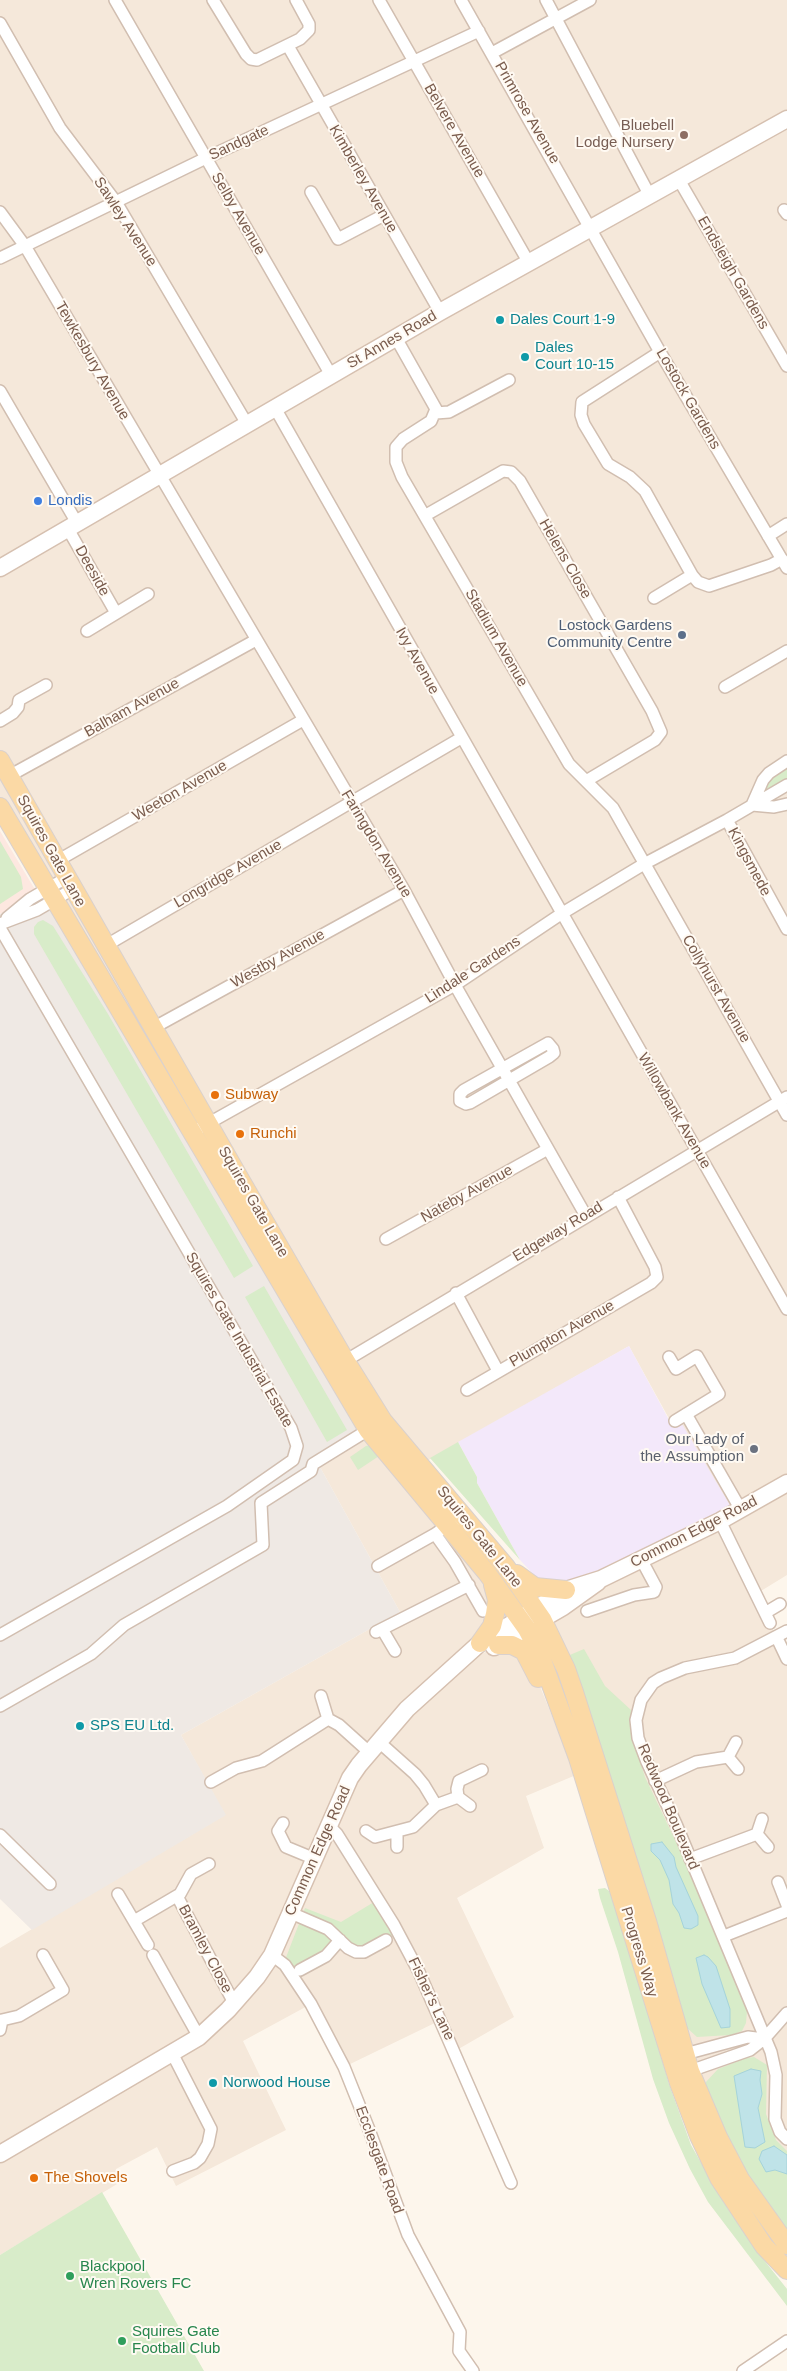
<!DOCTYPE html>
<html>
<head>
<meta charset="utf-8">
<style>
  body { margin:0 }
  canvas { display:block; background:#fdf6ec }
</style>
</head>
<body>
<canvas width="787" height="2371"></canvas>
<script>
const context = document.querySelector('canvas').getContext('2d');
context.lineJoin = 'round';
function fill(path, color) {
  context.fillStyle = color;
  context.fill(path, 'evenodd');
}
function shape(rows) {
  const path = new Path2D();
  for (const r of rows) {
    path.moveTo(r[0], r[1]);
    for (let i = 2; i < r.length; i += 2) path.lineTo(r[i], r[i + 1]);
  }
  return path;
}
function strokePath(path, color, width, dash) {
  context.strokeStyle = color;
  context.lineWidth = width;
  context.lineCap = dash ? 'butt' : 'round';
  context.setLineDash(dash || []);
  context.stroke(path);
}
function write(font, color, halo, rows, align = 'center') {
  context.font = font + ' Helvetica,sans-serif';
  context.lineWidth = 4;
  context.setLineDash([]);
  context.textBaseline = 'middle';
  context.strokeStyle = halo;
  context.fillStyle = color;
  for (const [text, x, y, turn = 0] of rows) {
    context.save();
    context.translate(x, y);
    context.rotate((+turn || 0) * Math.PI / 180);
    context.textAlign = isNaN(turn) ? turn : align;
    if (halo) context.strokeText(text, 0, 0);
    context.fillText(text, 0, 0);
    context.restore();
  }
}
const residential = shape([
  [0,0,787,0,787,1575,756,1594,787,1659,787,2233,705,2091,546,1617,582,1595,672,1424,629,1346,404,1474,487,1573,495,1614,450,1671,493,1648,518,1653,539,1684,576,1775,526,1796,544,1848,457,1898,514,2017,455,2051,441,2020,344,2067,311,2004,243,2041,286,2130,176,2186,157,2147,116,2169,122,2181,0,2255,0,1948,225,1815,181,1735,400,1612,320,1467,372,1435,0,807]
]);
const commercial = shape([
  [0,831,37,893,0,914]
]);
const industrial = shape([
  [47,887,372,1435,320,1467,400,1612,181,1735,226,1815,32,1930,0,1899,0,914]
]);
const education = shape([
  [629,1346,669,1420,672,1424,682,1424,731,1507,604,1571,563,1582,548,1581,536,1577,520,1560,477,1483,477,1477,458,1442]
]);
const green = shape([
  [787,761,787,779,756,797,763,780],
  [0,841,21,877,23,889,0,904],
  [43,920,53,926,108,1014,253,1266,234,1278,34,934,34,927,38,922],
  [264,1286,347,1430,327,1442,245,1297],
  [458,1442,477,1477,477,1483,520,1560,430,1458],
  [372,1445,382,1454,358,1470,350,1457,366,1446],
  [584,1649,605,1686,631,1710,631,1734,645,1777,700,1892,747,2011,746,2023,742,2031,731,2035,697,2037,685,2026,565,1657],
  [605,1888,609,1891,618,1911,669,2084,691,2145,724,2203,756,2250,787,2289,787,2306,708,2202,690,2169,669,2123,653,2079,618,1952,600,1898,598,1889],
  [374,1902,393,1936,364,1952,340,1940,295,1973,285,1960,305,1908,341,1922],
  [754,2057,767,2065,766,2114,776,2140,787,2151,787,2233,754,2189,705,2091,706,2082,718,2069,746,2058],
  [102,2192,204,2371,0,2371,0,2255]
]);
const water = shape([
  [662,1842,674,1857,676,1867,698,1916,698,1925,691,1929,684,1928,679,1913,673,1904,669,1880,660,1860,651,1851,651,1844,662,1842],
  [704,1955,708,1957,716,1966,730,2009,730,2027,721,2028,702,1984,696,1958,704,1955],
  [751,2069,761,2071,760,2080,762,2094,758,2108,765,2142,755,2148,745,2147,734,2076,751,2069],
  [774,2146,787,2155,787,2174,775,2170,766,2172,759,2159,762,2151,774,2146]
]);
const street = shape([
  [115,0,331,375],
  [213,0,246,54,251,59,257,60,300,39,309,30,309,24,296,0],
  [379,0,529,263],
  [461,0,660,352,787,568],
  [546,0,650,196],
  [0,23,60,128,116,202,247,424],
  [288,46,440,312],
  [492,53,590,0],
  [679,180,787,366],
  [311,192,338,239,384,215],
  [784,210,787,214],
  [0,212,25,246,404,890,455,985,586,1216],
  [0,258,206,158,479,31],
  [396,338,436,409,431,421,403,439,396,447,396,462,402,477,569,764,613,808,787,1115],
  [660,352,582,402,581,415,584,424,608,464,630,477,645,491,692,575,698,582,709,586,771,565,782,559],
  [0,391,77,523],
  [275,408,787,1309],
  [436,413,449,412,509,380],
  [426,515,503,471,511,472,520,481,652,711,661,732,655,740,586,781],
  [68,529,116,613],
  [768,536,787,524],
  [654,598,692,575],
  [87,631,148,594],
  [725,687,787,651],
  [0,721,13,713,18,707,19,700,46,685],
  [787,761,769,773,763,780,752,805,774,807,787,804],
  [9,776,256,640],
  [727,820,787,929],
  [57,861,303,720],
  [7,918,30,899,66,878],
  [0,924,37,910,73,889],
  [0,928,291,1428,297,1446,293,1460,227,1506,0,1635],
  [105,946,461,738],
  [153,1028,404,890],
  [548,1043,553,1049,554,1053,549,1057,470,1103,466,1104,460,1101,460,1094,464,1090,548,1043],
  [193,1132,455,985,561,914,644,864,727,820,787,785],
  [386,1239,548,1149],
  [456,1293,498,1371],
  [669,1357,676,1369,697,1356,719,1394,675,1421],
  [340,1364,787,1097],
  [467,1390,651,1283,657,1277,655,1267,618,1197],
  [686,1414,741,1510],
  [720,1521,770,1623],
  [435,1534,455,1562,483,1611],
  [378,1566,435,1534,463,1515],
  [587,1611,634,1595,654,1592,656,1587,641,1559],
  [765,1613,780,1604],
  [382,1629,395,1651],
  [787,1631,735,1658,685,1668,661,1678,653,1683,641,1700,636,1720,638,1738,647,1762,676,1824,771,2052,776,2075,775,2119,780,2132,787,2139],
  [376,1632,469,1585],
  [777,1638,787,1659],
  [321,1696,328,1719],
  [0,1706,91,1654,124,1625,263,1545,261,1503,311,1471,313,1464,373,1427],
  [378,1741,415,1774,424,1785,436,1805],
  [728,1757,738,1769],
  [655,1781,696,1762,728,1757,736,1742],
  [211,1782,236,1768,262,1761,328,1719,339,1725,369,1752],
  [458,1797,470,1806],
  [283,1823,278,1831,286,1847,315,1859],
  [329,1826,337,1834,394,1925,419,1972,511,2183],
  [366,1831,375,1837,413,1827,436,1805,458,1797,457,1789,459,1781,482,1770],
  [397,1833,397,1847],
  [757,1834,762,1819],
  [0,1835,50,1884],
  [690,1859,757,1834,768,1847],
  [778,1882,787,1905],
  [118,1894,148,1945],
  [177,1896,234,2003],
  [291,1913,328,1929,348,1948,356,1952,364,1952,386,1940],
  [134,1921,180,1894,191,1874,209,1864],
  [724,1936,787,1911],
  [153,1955,199,2037],
  [272,1955,285,1965,311,2004,344,2067,368,2127,408,2235,460,2332,459,2351,473,2371],
  [300,1970,326,1956,340,1940],
  [0,2030,2,2020,19,2016,63,1990,43,1955],
  [172,2053,211,2129,208,2144,200,2158,194,2163,173,2171],
  [685,2054,748,2037,764,2039],
  [690,2071,750,2050,764,2039,787,2013],
  [743,2371,787,2341]
]);
const secondary = shape([
  [0,568,440,312,787,119],
  [494,1647,563,1607,598,1582],
  [0,2154,199,2037,228,2010,257,1977,272,1955,350,1778,359,1765,407,1709,480,1643,566,1590,601,1579,720,1521,787,1483]
]);
const primary = shape([
  [0,760,241,1181,345,1360,383,1421,506,1567,542,1619,566,1669,574,1692,647,1921,690,2071,718,2137,740,2179,787,2245],
  [0,807,368,1430,487,1573,527,1629,539,1652,578,1758,679,2083,699,2136,719,2178,764,2246,787,2270],
  [517,1574,535,1587,566,1590],
  [480,1643,492,1626,495,1614,497,1600,493,1585],
  [498,1645,512,1645,524,1651,538,1678]
]);
const markers = [
  [684,135,5,"#8d6e63"],
  [500,320,5,"#0f9aa8"],
  [525,357,5,"#0f9aa8"],
  [38,501,5,"#3f7fe0"],
  [682,635,5,"#5c6f8a"],
  [215,1095,5,"#e8710a"],
  [240,1134,5,"#e8710a"],
  [754,1449,5,"#6b7280"],
  [80,1726,5,"#0f9aa8"],
  [213,2083,5,"#0f9aa8"],
  [34,2178,5,"#e8710a"],
  [70,2276,5,"#2e9e5b"],
  [122,2341,5,"#2e9e5b"]
];
const streetNames = [
  ["Primrose Avenue",527,113,60],
  ["Belvere Avenue",454,131,60],
  ["Sandgate",239,143,-25],
  ["Kimberley Avenue",363,179,60],
  ["Selby Avenue",238,214,60],
  ["Sawley Avenue",125,222,57],
  ["Endsleigh Gardens",733,273,60],
  ["St Annes Road",392,340,-30],
  ["Tewkesbury Avenue",92,361,60],
  ["Lostock Gardens",688,399,60],
  ["Helens Close",565,559,60],
  ["Deeside",92,571,61],
  ["Stadium Avenue",496,638,60],
  ["Ivy Avenue",417,661,61],
  ["Balham Avenue",132,708,-29],
  ["Weeton Avenue",180,791,-30],
  ["Faringdon Avenue",376,844,59],
  ["Squires Gate Lane",51,851,61],
  ["Kingsmede",749,862,62],
  ["Longridge Avenue",228,874,-30],
  ["Westby Avenue",278,959,-29],
  ["Lindale Gardens",473,970,-33],
  ["Collyhurst Avenue",716,989,60],
  ["Willowbank Avenue",674,1111,60],
  ["Nateby Avenue",467,1194,-29],
  ["Squires Gate Lane",253,1202,60],
  ["Edgeway Road",558,1232,-31],
  ["Plumpton Avenue",562,1334,-30],
  ["Squires Gate Industrial Estate",239,1340,60],
  ["Common Edge Road",694,1532,-27],
  ["Squires Gate Lane",479,1537,51],
  ["Redwood Boulevard",668,1807,67],
  ["Common Edge Road",318,1851,-66],
  ["Bramley Close",205,1949,62],
  ["Progress Way",639,1952,73],
  ["Fisher's Lane",431,1999,65],
  ["Ecclesgate Road",379,2160,70]
];
const educationNames = [
  ["Bluebell",674,126],
  ["Lodge Nursery",674,143]
];
const cultureNames = [
  ["Dales Court 1-9",510,320],
  ["Dales",535,348],
  ["Court 10-15",535,365],
  ["SPS EU Ltd.",90,1726],
  ["Norwood House",223,2083]
];
const shopNames = [
  ["Londis",48,501]
];
const serviceNames = [
  ["Lostock Gardens",672,626],
  ["Community Centre",672,643]
];
const foodNames = [
  ["Subway",225,1095],
  ["Runchi",250,1134],
  ["The Shovels",44,2178]
];
const worshipNames = [
  ["Our Lady of",744,1440],
  ["the Assumption",744,1457]
];
const leisureNames = [
  ["Blackpool",80,2267],
  ["Wren Rovers FC",80,2284],
  ["Squires Gate",132,2332],
  ["Football Club",132,2349]
];
fill(residential, '#f5e8da');
fill(commercial, '#fde8e0');
fill(industrial, '#efe9e4');
fill(education, '#f3e8fa');
fill(green, '#d8ecc9');
fill(water, '#bfe3e8');
strokePath(water, '#a5d3da', 1);
strokePath(street, '#d1beb0', 14);
strokePath(secondary, '#d6c0b0', 19);
strokePath(primary, '#dad1cd', 20);
strokePath(street, '#fff', 11);
strokePath(secondary, '#fff', 16);
strokePath(primary, '#fbd9a5', 18);
for (const [x, y, r, color] of markers) {
  const dot = new Path2D();
  dot.arc(x, y, r, 0, 2 * Math.PI);
  context.fillStyle = color;
  context.fill(dot);
  strokePath(dot, '#fffaf3', 2);
}
write('15px', '#7a5c4d', '#fffaf3', streetNames);
write('15px', '#785e54', '#fffaf3', educationNames, 'right');
write('15px', '#0d838f', '#fffaf3', cultureNames, 'left');
write('15px', '#366cbe', '#fffaf3', shopNames, 'left');
write('15px', '#4e5e75', '#fffaf3', serviceNames, 'right');
write('15px', '#c56008', '#fffaf3', foodNames, 'left');
write('15px', '#5b616d', '#fffaf3', worshipNames, 'right');
write('15px', '#27864d', '#fffaf3', leisureNames, 'left');
</script>
</body>
</html>
